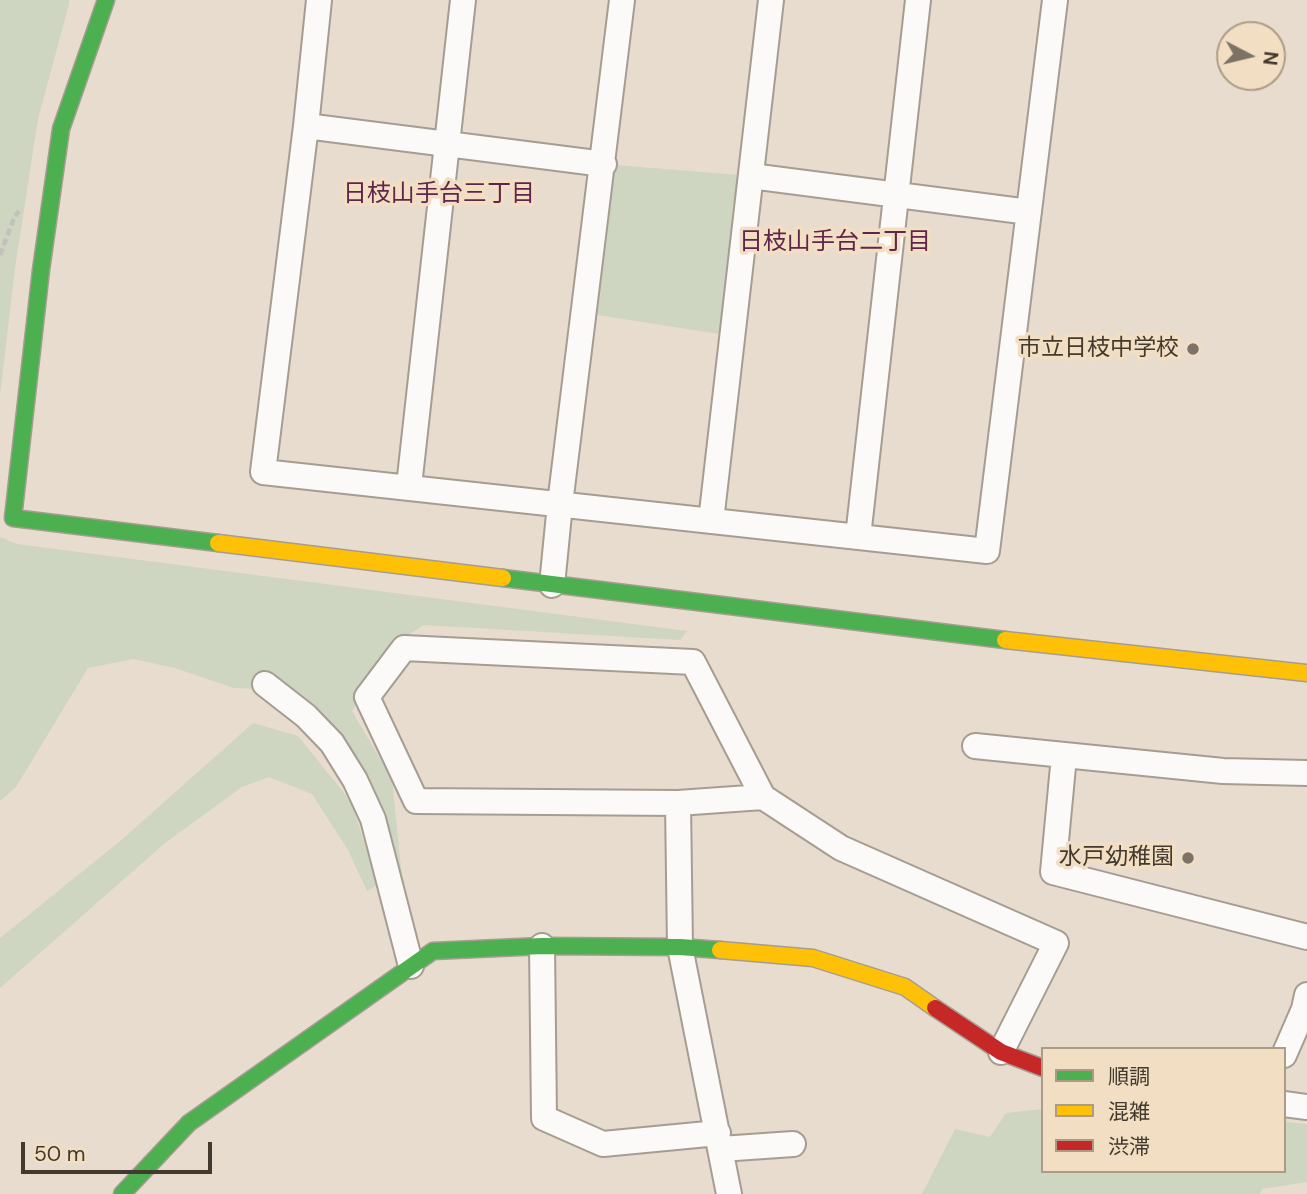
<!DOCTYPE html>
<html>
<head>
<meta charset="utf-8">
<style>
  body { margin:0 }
  #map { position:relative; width:1307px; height:1194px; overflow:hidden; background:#e7dccd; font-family:"DM Sans","Noto Sans JP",sans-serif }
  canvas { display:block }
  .legend { position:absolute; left:1041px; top:1047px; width:245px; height:126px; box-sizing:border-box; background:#f2dec2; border:2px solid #ac9c87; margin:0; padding:9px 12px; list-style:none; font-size:21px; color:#423a2e }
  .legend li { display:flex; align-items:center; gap:14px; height:35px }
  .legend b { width:35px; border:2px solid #ac9c87 }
  .north { position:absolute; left:1216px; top:21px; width:70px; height:70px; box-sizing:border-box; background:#f2dec2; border:2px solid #ac9c87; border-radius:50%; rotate:97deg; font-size:19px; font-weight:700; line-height:28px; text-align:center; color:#423a2e }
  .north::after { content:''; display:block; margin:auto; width:24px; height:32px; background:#7c7366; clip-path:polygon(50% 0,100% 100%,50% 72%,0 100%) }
  .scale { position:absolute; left:21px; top:1142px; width:191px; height:32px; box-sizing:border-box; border:4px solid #423a2e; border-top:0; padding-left:9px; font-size:21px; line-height:24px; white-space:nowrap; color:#423a2e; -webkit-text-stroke:5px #f2dec2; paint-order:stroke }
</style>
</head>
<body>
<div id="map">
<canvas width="1307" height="1194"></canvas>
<ul class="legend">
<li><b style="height:9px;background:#4caf50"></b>順調</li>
<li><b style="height:9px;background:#ffc107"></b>混雑</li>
<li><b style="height:9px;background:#c62828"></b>渋滞</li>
</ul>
<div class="north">N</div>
<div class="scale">50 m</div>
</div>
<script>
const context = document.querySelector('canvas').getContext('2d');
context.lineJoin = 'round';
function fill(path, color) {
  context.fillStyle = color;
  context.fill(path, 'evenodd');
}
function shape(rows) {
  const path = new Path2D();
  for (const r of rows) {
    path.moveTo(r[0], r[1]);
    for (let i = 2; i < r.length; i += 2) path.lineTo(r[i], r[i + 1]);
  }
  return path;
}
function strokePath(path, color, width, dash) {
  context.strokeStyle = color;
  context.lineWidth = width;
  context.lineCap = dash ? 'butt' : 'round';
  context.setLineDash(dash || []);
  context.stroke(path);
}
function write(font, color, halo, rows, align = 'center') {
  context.font = font + ' "DM Sans","Noto Sans JP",sans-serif';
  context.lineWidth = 7;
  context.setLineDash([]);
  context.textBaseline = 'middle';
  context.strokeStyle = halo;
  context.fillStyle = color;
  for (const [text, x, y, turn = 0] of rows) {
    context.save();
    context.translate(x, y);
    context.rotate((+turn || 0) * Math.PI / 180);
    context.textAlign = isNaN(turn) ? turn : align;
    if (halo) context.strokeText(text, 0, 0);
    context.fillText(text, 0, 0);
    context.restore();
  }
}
const green = shape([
  [0,0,69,0,69,4,38,119,15,268,0,395],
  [604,164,751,176,732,336,585,313],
  [0,537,17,544,687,631,680,640,424,625,393,644,352,711,392,779,403,888,375,795,285,690,234,688,175,668,133,659,88,668,16,787,0,801],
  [253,723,298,736,352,803,377,885,367,891,348,850,312,794,269,777,242,787,165,843,0,988,0,938,119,842],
  [1043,1109,1043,1171,1284,1171,1284,1122,1307,1124,1307,1182,1262,1189,1260,1194,922,1194,955,1129,990,1137,1006,1113]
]);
const path = shape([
  [0,255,14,218,19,211]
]);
const street = shape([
  [319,0,306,126,263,472,987,551,1055,0],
  [306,126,604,164],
  [751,176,1029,212],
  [409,486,463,0],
  [711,521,771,0],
  [858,537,918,0],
  [552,585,560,504,622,0],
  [265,684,306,716,332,743,355,780,373,819,411,966],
  [975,746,1223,771,1307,773],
  [1064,756,1053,872,1307,937],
  [763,797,678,803,416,801,367,697,404,648,693,662,763,797,841,848,1056,943,1001,1052],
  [678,803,680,947,729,1194],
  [542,946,544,1118,603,1144,718,1133],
  [1284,1055,1304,1009,1307,995],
  [1284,1104,1307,1107],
  [721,1149,793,1144]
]);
const fast = shape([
  [106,0,61,129,41,270,13,518,218,543],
  [503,578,1005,640],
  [122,1194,189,1123,433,951,542,946,680,947,720,950]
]);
const slow = shape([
  [218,543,503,578],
  [1005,640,1307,673],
  [720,950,813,958,905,987,935,1008]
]);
const jam = shape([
  [935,1008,1001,1052,1043,1068]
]);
const markers = [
  [1193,349,7,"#7c7366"],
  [1188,858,7,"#7c7366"]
];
const poiNames = [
  ["市立日枝中学校",1179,349],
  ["水戸幼稚園",1174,858]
];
const neighbourhoodNames = [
  ["日枝山手台三丁目",439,195],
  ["日枝山手台二丁目",835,243]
];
fill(green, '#ced5c0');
strokePath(street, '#a69d92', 28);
strokePath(fast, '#a69d92', 19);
strokePath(slow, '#a69d92', 19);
strokePath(jam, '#a69d92', 19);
strokePath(path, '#c4c0ba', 4.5, [7, 3.5]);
strokePath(street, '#fbfaf8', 24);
strokePath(fast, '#4caf50', 16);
strokePath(slow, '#ffc107', 16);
strokePath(jam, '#c62828', 16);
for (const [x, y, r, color] of markers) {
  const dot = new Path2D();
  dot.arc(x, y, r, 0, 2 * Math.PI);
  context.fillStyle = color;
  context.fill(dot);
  strokePath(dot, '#f2dec2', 2.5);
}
write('23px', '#423a2e', '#f2dec2', poiNames, 'right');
write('24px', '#60254c', '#f2dec2', neighbourhoodNames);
</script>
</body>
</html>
